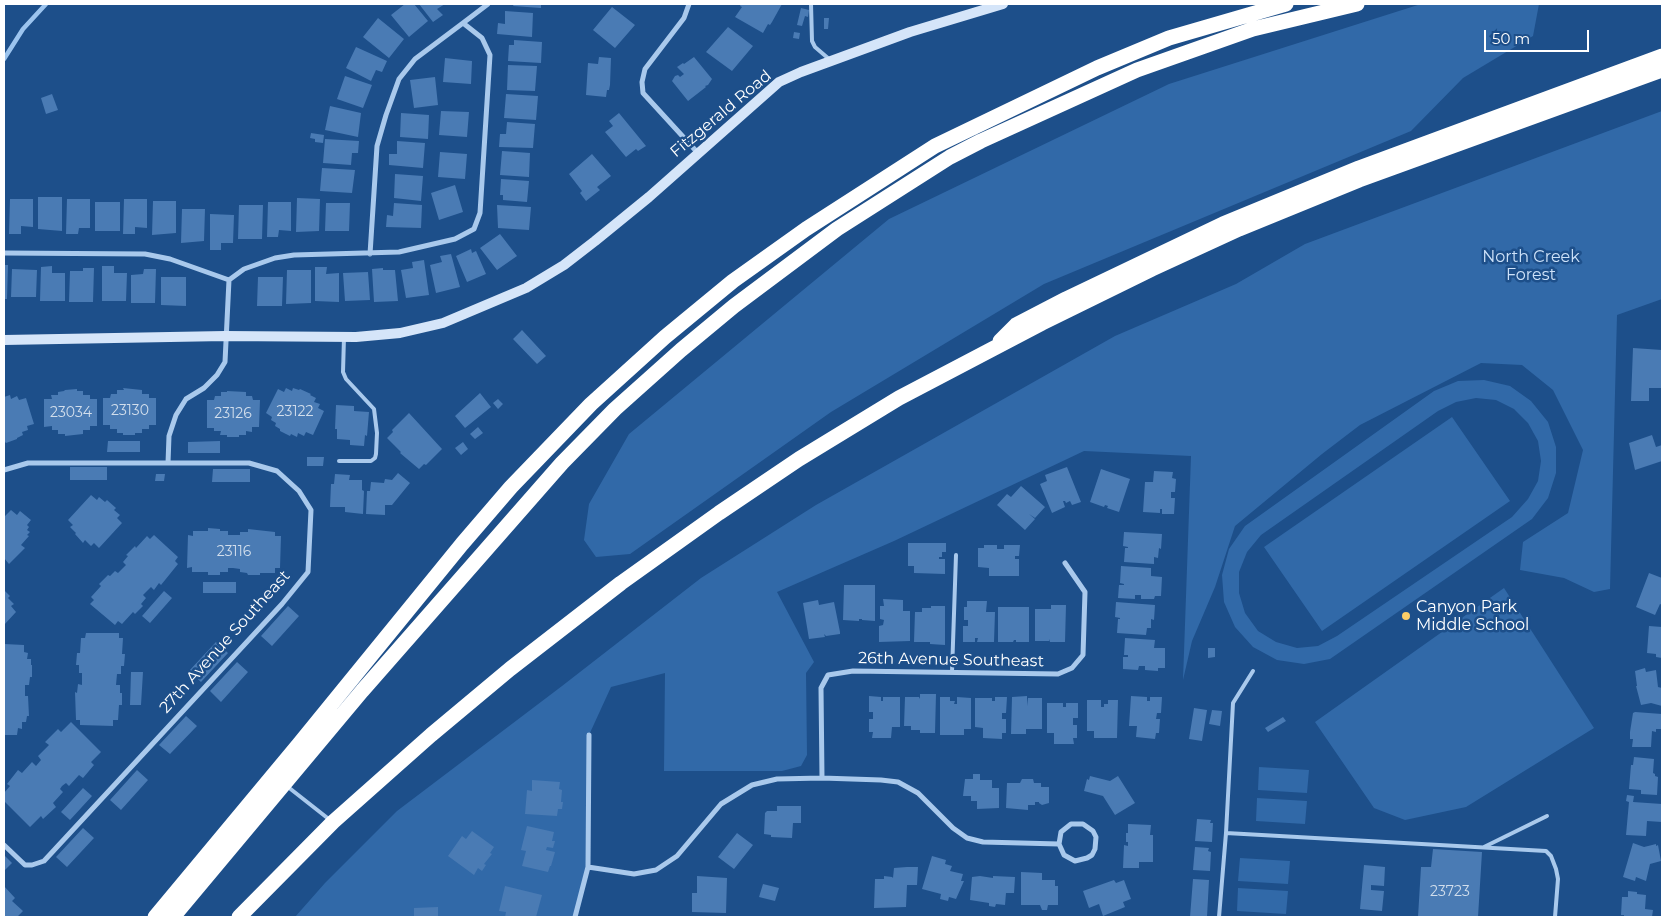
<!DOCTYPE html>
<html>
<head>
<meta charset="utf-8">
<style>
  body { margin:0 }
  #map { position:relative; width:1666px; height:921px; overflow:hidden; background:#1d4f8a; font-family:Montserrat,sans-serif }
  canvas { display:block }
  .frame { position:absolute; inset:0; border:5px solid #fff; pointer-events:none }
  .scale { position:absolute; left:1484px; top:30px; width:105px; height:22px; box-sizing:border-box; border:2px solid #fff; border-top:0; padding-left:6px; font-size:15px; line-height:18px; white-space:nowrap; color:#fff; -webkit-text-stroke:4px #1d4f8a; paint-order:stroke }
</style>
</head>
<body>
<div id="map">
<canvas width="1666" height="921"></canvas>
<div class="frame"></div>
<div class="scale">50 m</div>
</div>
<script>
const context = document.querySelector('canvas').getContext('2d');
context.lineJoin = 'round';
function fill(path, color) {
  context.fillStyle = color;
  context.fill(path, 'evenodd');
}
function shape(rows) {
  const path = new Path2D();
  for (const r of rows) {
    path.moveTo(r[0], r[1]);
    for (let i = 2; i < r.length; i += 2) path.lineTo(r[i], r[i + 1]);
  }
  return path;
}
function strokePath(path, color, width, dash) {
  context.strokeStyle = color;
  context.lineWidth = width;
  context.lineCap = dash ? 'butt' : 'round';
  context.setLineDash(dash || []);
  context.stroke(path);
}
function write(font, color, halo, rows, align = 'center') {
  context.font = font + ' Montserrat,sans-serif';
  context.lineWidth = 5;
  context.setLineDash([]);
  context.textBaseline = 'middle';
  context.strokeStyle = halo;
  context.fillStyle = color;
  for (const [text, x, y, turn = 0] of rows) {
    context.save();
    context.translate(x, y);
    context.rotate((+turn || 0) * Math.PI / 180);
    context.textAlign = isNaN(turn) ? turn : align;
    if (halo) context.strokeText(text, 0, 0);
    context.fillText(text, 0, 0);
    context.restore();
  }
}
const green = shape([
  [1421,4,1539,4,1533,36,1463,78,1411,131,1044,284,831,412,630,554,596,557,584,540,589,504,629,434,889,219,1169,84],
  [1662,111,1662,299,1617,315,1610,589,1594,592,1564,578,1520,570,1523,542,1568,513,1583,450,1553,390,1522,365,1481,363,1360,425,1322,454,1235,526,1215,587,1192,641,1183,680,1191,456,1084,451,894,541,777,592,814,662,806,673,807,755,801,766,782,771,664,771,665,673,611,687,589,735,588,867,575,917,295,917,325,883,397,811,562,686,701,578,816,505,1115,336,1236,284,1305,244],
  [1484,380,1510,386,1531,401,1548,422,1556,447,1556,473,1548,498,1532,519,1330,659,1304,664,1277,660,1253,647,1235,627,1224,602,1222,575,1229,549,1245,526,1434,391,1458,381],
  [1476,398,1496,400,1514,409,1528,423,1538,441,1541,461,1538,481,1528,499,1512,517,1337,636,1318,646,1297,648,1276,642,1258,631,1245,613,1239,593,1239,572,1247,552,1261,535,1438,411,1456,402],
  [1452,417,1510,501,1322,631,1264,547],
  [1504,588,1594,728,1466,807,1405,820,1374,808,1315,722],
  [1259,767,1309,770,1307,793,1258,790],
  [1257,798,1307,801,1305,824,1256,821],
  [1240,858,1290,861,1288,884,1238,881],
  [1238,888,1288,891,1286,914,1237,911]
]);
const stream = shape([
  [4,59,23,29,46,4]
]);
const building = shape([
  [405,4,414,4,428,21,409,37,391,15],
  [419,4,445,4,437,9,443,15,433,22],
  [514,4,541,4,541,8,513,6],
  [741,4,782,4,772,22,770,25,768,24,763,33,735,17,742,7,740,6],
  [612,7,635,25,615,48,593,30],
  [801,8,809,10,808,17,805,16,802,26,797,25],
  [505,11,533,13,532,37,497,34,498,23,505,24],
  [378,18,404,39,389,58,363,37],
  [824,18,829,18,828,29,824,29],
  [728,27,753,46,732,71,706,52],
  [794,32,800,33,799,39,793,38],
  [514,40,542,42,541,63,508,61,509,45,514,45],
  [356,47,387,61,382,72,376,70,371,81,346,68],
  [599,57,611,58,610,85,609,90,607,90,606,97,586,95,588,63,598,64],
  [694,57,712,79,708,85,705,86,706,87,688,101,672,81,675,76,678,75,680,77,684,74,677,67,683,63,684,64],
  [445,58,472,61,471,84,443,82],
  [508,65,537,66,535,91,507,90],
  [345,76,372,85,363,108,337,99],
  [435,77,438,105,414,108,410,80],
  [52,94,58,110,46,114,41,98],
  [506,94,538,96,536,120,504,118],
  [330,106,361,113,358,137,325,130],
  [441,111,469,112,467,137,439,135],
  [401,113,429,115,428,139,400,137],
  [619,113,646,146,638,151,636,149,626,157,605,132,613,126,609,121],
  [507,122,535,124,533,148,499,147,500,134,506,134],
  [311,133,324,135,323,143,315,142,315,139,310,138],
  [325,139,359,141,358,153,352,153,351,165,323,163],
  [397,141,425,143,423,168,389,165,389,154,397,154],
  [502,151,530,153,529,177,500,175],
  [440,152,467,154,465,179,438,177],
  [592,154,611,176,597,187,600,190,586,201,580,193,582,191,569,174],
  [322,168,355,170,352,193,320,191],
  [395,174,423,176,421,201,394,198],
  [501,179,529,181,527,202,503,200,503,195,500,195],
  [455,185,463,212,439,220,431,193],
  [38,197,62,197,62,231,38,229],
  [297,198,320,199,319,231,296,232],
  [10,199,33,199,33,227,21,226,21,234,9,234],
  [67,199,90,199,90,228,79,228,78,234,66,234],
  [124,199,147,199,147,228,135,227,135,234,123,234],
  [153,201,176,201,176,233,152,235],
  [95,202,120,202,120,231,95,231],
  [268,202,291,202,291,231,279,230,278,237,267,237],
  [326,203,350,203,349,231,325,231],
  [394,203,422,205,421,228,386,227,387,215,393,216],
  [239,205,263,205,262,239,238,239],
  [497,205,531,207,529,230,498,228],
  [182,209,205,209,204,241,181,243],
  [210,214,234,215,233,243,221,243,221,250,210,250],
  [500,234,517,256,497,270,480,248],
  [471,249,472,253,476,251,486,274,467,282,456,256],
  [451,254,460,287,436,293,430,265,442,262,440,256],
  [424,260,429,295,406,298,401,270,413,268,412,262],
  [4,265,8,265,7,299,4,299],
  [52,266,52,273,65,273,65,301,40,301,41,267],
  [102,266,114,266,114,273,127,273,126,301,102,301],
  [315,267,327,267,326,274,339,273,339,302,315,301],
  [83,268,94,268,93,302,69,302,70,271,83,271],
  [383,268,383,270,395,270,398,301,374,302,372,269],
  [12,269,37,270,36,297,11,297],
  [144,269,156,269,155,303,131,303,131,275,143,274],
  [287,270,311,270,311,303,286,304],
  [368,272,370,300,345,301,343,273],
  [161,277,186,277,186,306,161,305],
  [258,277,283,277,282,306,257,306],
  [522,330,546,356,537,364,513,339],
  [1633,348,1662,350,1662,388,1649,388,1649,401,1631,401],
  [123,388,142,390,142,394,149,394,149,398,156,398,156,425,149,425,149,429,142,429,142,433,135,433,135,435,123,435,123,433,117,433,117,429,110,429,110,425,103,425,103,398,110,398,111,394,117,394,117,390,124,390],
  [286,388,292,391,293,388,299,390,300,389,311,394,310,395,316,398,314,402,320,404,318,408,324,411,313,435,306,432,304,436,298,433,297,437,291,434,290,436,280,431,280,429,275,426,276,423,271,420,272,417,266,413,278,389,284,392],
  [77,389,77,391,83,391,83,395,90,395,90,399,97,399,97,426,90,426,90,430,83,430,83,434,65,436,65,434,58,434,58,430,52,430,52,426,44,427,44,399,52,399,51,395,58,395,58,392,64,391,65,390],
  [227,391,246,392,246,396,252,396,253,400,260,400,259,427,252,427,252,432,246,431,246,435,239,435,239,437,227,437,227,435,220,435,221,431,214,431,214,428,207,428,207,400,214,400,215,396,221,396,221,392,227,392],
  [480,393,491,407,465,428,455,416],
  [10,395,11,399,17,396,19,400,26,398,34,424,27,426,28,430,22,432,23,435,17,438,17,439,6,443,4,441,4,397],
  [498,399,503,404,498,409,493,403],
  [336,405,354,406,354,411,369,412,367,436,365,435,364,446,350,445,350,440,337,439,337,429,335,429],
  [409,413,442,449,426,465,424,464,419,469,400,453,401,452,387,438,393,432,392,430],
  [478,427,483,433,475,439,470,434],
  [1652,435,1656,447,1662,445,1662,461,1635,470,1629,443],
  [108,441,140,441,140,452,107,452],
  [220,441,220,453,188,453,188,442],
  [463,442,468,449,461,455,455,448],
  [307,457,324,457,323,466,307,466],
  [70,467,107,467,107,480,70,480],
  [1067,467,1081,502,1072,505,1070,501,1066,503,1065,501,1063,501,1065,507,1052,513,1040,484,1047,481,1045,475],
  [213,469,250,469,250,482,212,482],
  [1101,469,1130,479,1119,512,1107,508,1108,506,1105,505,1104,507,1090,502],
  [1154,471,1173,472,1172,478,1176,479,1175,492,1171,492,1171,498,1175,498,1174,514,1162,514,1162,509,1160,509,1160,513,1143,512,1145,482,1153,482],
  [398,473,410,483,392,505,385,505,385,515,366,514,367,491,370,491,371,482,384,483,385,479,392,480],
  [156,474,165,474,164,481,155,481],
  [335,474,350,475,349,480,362,480,362,490,364,491,363,514,345,512,345,507,330,507,331,484,334,484],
  [1021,486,1045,507,1035,518,1029,514,1035,519,1025,530,997,505,1007,494,1011,497],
  [91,495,97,500,99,497,105,502,107,500,116,508,114,510,120,515,117,518,122,523,99,548,94,543,91,546,85,540,83,543,75,534,76,533,70,527,73,525,68,520],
  [11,510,17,515,20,511,31,520,27,525,29,527,27,530,30,532,27,535,29,536,21,545,25,548,9,564,4,558,4,517],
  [208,528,220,529,220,531,228,531,228,535,240,535,240,532,248,532,248,529,275,532,275,536,281,536,280,568,275,568,275,573,260,573,260,575,248,575,247,573,240,572,240,569,233,568,228,568,228,572,220,572,220,575,208,575,208,572,192,572,192,567,187,568,188,535,193,536,193,531,208,531],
  [1124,532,1162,534,1161,549,1159,548,1158,558,1154,557,1154,564,1124,562,1125,548,1128,548,1128,547,1123,546],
  [154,535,178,557,175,561,178,564,161,585,159,583,154,590,151,587,143,595,146,598,141,604,143,606,135,614,133,612,122,624,118,621,115,625,90,604,94,600,91,597,101,586,99,584,108,575,110,576,115,571,118,573,126,565,123,562,128,556,126,555,135,546,136,548,147,536,150,539],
  [908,543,946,543,946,552,942,552,942,557,939,557,939,559,945,559,945,574,914,573,914,566,908,566],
  [984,545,997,545,997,549,1004,549,1004,545,1020,545,1019,556,1015,556,1015,559,1019,559,1019,576,989,576,989,568,978,567,978,548,984,548],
  [1121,566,1151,568,1151,576,1162,577,1161,596,1155,596,1154,599,1141,599,1141,595,1135,595,1135,599,1118,598,1119,585,1124,585,1124,584,1120,583],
  [1649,573,1662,578,1662,605,1660,604,1655,615,1636,607],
  [203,582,236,582,236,593,203,593],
  [844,585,875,585,875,621,862,620,862,619,859,619,859,621,843,620],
  [4,590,10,596,8,598,14,604,11,606,16,612,4,625],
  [164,591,172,598,150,623,142,616],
  [883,599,903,600,903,611,910,611,910,641,879,642,879,626,883,625,884,620,880,619,880,606,884,606],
  [818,600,819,605,834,602,840,632,840,634,826,636,824,634,825,637,809,639,803,603],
  [967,601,987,601,986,612,995,612,994,642,977,642,978,638,975,638,975,642,963,642,963,626,968,626,968,620,964,620,964,607,967,607],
  [1116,602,1155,605,1154,620,1151,619,1151,628,1147,628,1146,635,1117,633,1118,619,1120,619,1120,618,1115,617],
  [1051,605,1066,605,1065,642,1050,642,1049,639,1049,641,1035,641,1035,609,1051,609],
  [288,606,299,616,272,646,261,636],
  [931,606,945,606,945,645,930,644,930,642,914,642,915,612,922,612,922,608,931,608],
  [998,607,1029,607,1029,642,1016,642,1016,640,1014,640,1013,642,998,642],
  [1649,626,1662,627,1662,658,1656,657,1656,654,1647,653],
  [86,633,119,633,119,638,123,638,122,654,125,654,124,666,121,666,121,674,117,674,116,685,120,685,120,693,122,693,122,705,119,705,118,720,113,720,113,726,80,725,80,720,76,720,75,692,77,693,78,684,82,685,82,673,79,673,79,665,76,665,77,653,80,653,81,638,85,638],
  [1125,638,1155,640,1154,648,1165,648,1165,668,1158,668,1158,671,1145,670,1145,666,1139,666,1138,670,1123,669,1123,657,1128,657,1128,655,1124,655],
  [216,642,228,653,201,682,189,671],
  [4,644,24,645,24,652,28,653,27,659,31,659,31,665,32,665,32,677,30,677,29,685,25,685,25,696,28,696,29,716,27,716,26,722,22,722,22,729,18,728,17,735,4,735],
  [1208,648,1215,648,1215,657,1208,658],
  [237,662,248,672,221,702,210,691],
  [1645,668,1646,672,1656,670,1658,687,1662,688,1662,706,1651,703,1641,705,1636,686,1637,686,1635,671],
  [131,672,143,672,141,705,130,705],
  [920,694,936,694,935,733,920,733,920,730,911,730,911,726,904,726,905,697,919,697,920,699],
  [869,696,881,697,881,701,883,701,883,697,900,697,900,727,892,727,891,738,872,738,873,732,869,732,869,719,873,719,873,712,869,712],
  [1027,696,1027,706,1028,698,1042,698,1042,729,1026,729,1026,734,1011,734,1012,697],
  [1131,696,1147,697,1147,701,1150,701,1150,697,1162,697,1161,713,1157,713,1156,719,1160,719,1159,733,1156,733,1155,739,1136,737,1137,726,1129,726],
  [940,697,950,697,950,701,955,701,954,704,957,704,957,697,971,698,971,729,964,729,964,735,940,735],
  [995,697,1007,697,1006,713,1002,713,1002,719,1006,719,1006,733,1002,733,1002,739,983,738,983,728,975,727,975,698,992,698,992,701,995,701],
  [1087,700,1101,700,1101,707,1104,707,1104,704,1108,704,1108,700,1118,700,1117,738,1094,738,1094,731,1087,731],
  [1047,703,1063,703,1063,707,1066,707,1066,703,1078,703,1078,718,1073,718,1073,725,1077,725,1077,738,1073,738,1074,744,1054,744,1054,733,1047,733],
  [1194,708,1207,710,1202,741,1189,739],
  [1212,710,1222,711,1220,726,1209,724],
  [1635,712,1662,714,1662,729,1656,729,1656,732,1652,731,1651,747,1632,747,1633,739,1630,739,1630,732,1633,713],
  [186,716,197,726,170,754,159,745],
  [1283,717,1286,721,1268,732,1265,728],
  [71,722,101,752,91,762,94,765,83,778,79,775,69,786,66,783,62,786,60,789,63,792,53,803,56,807,43,819,41,816,30,827,4,801,4,793,10,786,7,784,18,770,22,773,32,762,36,766,41,760,38,756,49,745,45,742,58,729,61,732],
  [1634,757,1654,759,1653,773,1655,774,1655,776,1658,777,1657,795,1641,794,1641,790,1629,789,1631,765,1633,765],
  [137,770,148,780,121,810,110,800],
  [973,774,980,774,980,780,992,780,992,788,999,788,999,808,977,809,977,801,971,801,971,796,963,796,965,779,973,779],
  [1090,776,1110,781,1118,776,1135,803,1115,815,1103,796,1084,791,1087,779,1089,780],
  [1022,779,1033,779,1034,783,1041,783,1041,787,1049,787,1049,803,1042,805,1039,803,1039,802,1035,802,1035,805,1028,805,1028,810,1006,808,1007,783,1020,783],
  [532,780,560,782,559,789,562,790,561,802,563,802,562,809,558,809,557,816,525,814,527,790,532,791],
  [83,788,92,796,70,820,61,812],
  [1627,795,1634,796,1633,802,1662,804,1662,822,1647,821,1646,836,1626,835,1629,802,1626,801],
  [777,806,801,806,801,823,793,823,792,838,771,837,771,835,764,834,765,813,767,811,777,811],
  [1197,819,1211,820,1210,823,1213,823,1212,842,1195,841],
  [1128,824,1151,825,1150,835,1153,835,1153,862,1139,862,1139,868,1123,868,1124,845,1128,846,1128,842,1126,842,1126,833,1128,833],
  [527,826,554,832,552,841,555,841,553,848,547,847,546,850,555,852,551,866,550,866,548,872,522,866,526,851,521,850],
  [83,828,94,838,67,867,56,857],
  [472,831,494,847,490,853,492,854,484,864,486,865,482,871,478,868,474,875,448,856,462,836,466,839],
  [737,833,753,845,734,869,718,857],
  [1633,843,1644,847,1656,844,1656,846,1658,845,1661,861,1650,864,1646,881,1636,877,1635,881,1623,877],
  [1195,847,1209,848,1208,851,1211,852,1210,871,1193,870],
  [1433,849,1482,852,1478,917,1418,917,1421,867,1431,867],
  [4,855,12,863,4,871],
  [932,856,946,860,945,864,952,866,950,871,963,874,961,881,964,881,956,899,949,897,948,901,940,899,941,894,922,889],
  [1364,865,1385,867,1384,886,1371,885,1371,890,1384,891,1382,911,1360,909],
  [907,867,918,867,917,885,907,885,906,907,874,908,875,879,884,879,884,876,892,877,893,878,894,868],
  [1021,872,1042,873,1042,880,1055,880,1055,886,1058,886,1058,905,1048,905,1047,910,1042,910,1040,905,1021,905],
  [697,876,727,878,726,913,692,912,692,893,697,893],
  [980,876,993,878,993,876,1015,877,1014,893,1006,893,1005,905,996,904,995,907,989,906,989,903,970,900,972,877],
  [1193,879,1209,880,1207,917,1190,917],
  [1114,880,1116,883,1124,880,1131,899,1123,902,1125,907,1103,916,1099,904,1089,908,1083,891],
  [763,884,779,888,775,901,759,897],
  [4,886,15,898,12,901,23,911,17,917,4,917],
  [505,886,542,895,536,917,505,917,506,912,499,911],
  [1628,891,1637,892,1637,894,1646,895,1645,909,1653,910,1652,917,1624,917,1624,915,1621,915,1622,897,1628,897],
  [438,907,438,917,414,917,414,908]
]);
const lane = shape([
  [811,4,812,41,815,47,829,59],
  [339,461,371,461,375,458,376,454,377,433,374,409,346,379,343,372,344,337],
  [952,672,956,555],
  [288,787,330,820],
  [1226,833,1546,851,1551,856,1556,869,1558,879,1555,917],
  [1484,847,1547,816],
  [1219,917,1226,833,1233,703,1253,671]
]);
const street = shape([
  [689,4,684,18,645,69,642,82,643,93,697,152],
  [4,253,145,254,170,259,229,280],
  [370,254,377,146,386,115,399,79,415,59,463,23],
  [229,280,244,269,275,258,294,255,399,252,455,239,474,229,480,213,490,55,482,38,463,23,488,4],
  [168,463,169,436,176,415,186,399,204,388,217,375,225,362,229,280],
  [4,470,28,463,249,463,277,471,299,491,311,510,308,572,282,604,44,861,32,865,25,865,4,845],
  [822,778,821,688,828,675,853,671,1058,674,1072,668,1083,655,1085,592,1065,563],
  [588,867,634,874,656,870,677,856,721,804,752,785,777,779,822,778,881,780,898,782,918,793,953,828,967,838,983,842,1059,844,1064,855,1075,861,1087,858,1092,855,1095,849,1096,837,1093,831,1083,824,1071,824,1061,832,1059,844],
  [575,917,588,867,589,735]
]);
const secondary = shape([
  [4,340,225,336,356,337,400,333,443,323,526,288,564,265,595,241,649,197,779,82,801,72,910,32,1003,4]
]);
const highway = shape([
  [1000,341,1016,325,1066,299,1223,224,1359,168,1662,56],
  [155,917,299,744,462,544,511,487,591,404,665,337,733,281,806,229,935,146,1097,68,1169,38,1286,4],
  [173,917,362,691,562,463,615,409,681,350,734,306,837,229,950,157,981,141,1137,70,1253,29,1357,4],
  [239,917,333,822,431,735,510,669,621,583,719,513,799,459,899,398,1042,323,1152,269,1239,229,1359,180,1662,70]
]);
const markers = [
  [1406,616,5,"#fbcd67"]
];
const numberNames = [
  ["23130",130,411],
  ["23122",295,412],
  ["23034",71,413],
  ["23126",233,414],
  ["23116",234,552],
  ["23723",1450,892]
];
const streetNames = [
  ["Fitzgerald Road",721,114,-40],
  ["27th Avenue Southeast",225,642,-48],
  ["26th Avenue Southeast",951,660,1]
];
const parkNames = [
  ["North Creek",1531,257],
  ["Forest",1531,275]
];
const poiNames = [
  ["Canyon Park",1416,607],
  ["Middle School",1416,625]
];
fill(green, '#3169a8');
strokePath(stream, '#9cc4ee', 4.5);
fill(building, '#4a7bb4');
strokePath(lane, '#a9c9ec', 4);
strokePath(street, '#a9c9ec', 5);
strokePath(secondary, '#d5e5f9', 10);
strokePath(highway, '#fff', 15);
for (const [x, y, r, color] of markers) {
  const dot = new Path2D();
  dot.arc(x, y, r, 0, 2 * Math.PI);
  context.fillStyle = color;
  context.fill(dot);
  strokePath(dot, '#1d4f8a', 2);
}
write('14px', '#d2deec', null, numberNames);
write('16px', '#fff', '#1d4f8a', streetNames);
write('16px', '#cee2f9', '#1d4f8a', parkNames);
write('16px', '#fff', '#1d4f8a', poiNames, 'left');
</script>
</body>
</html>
